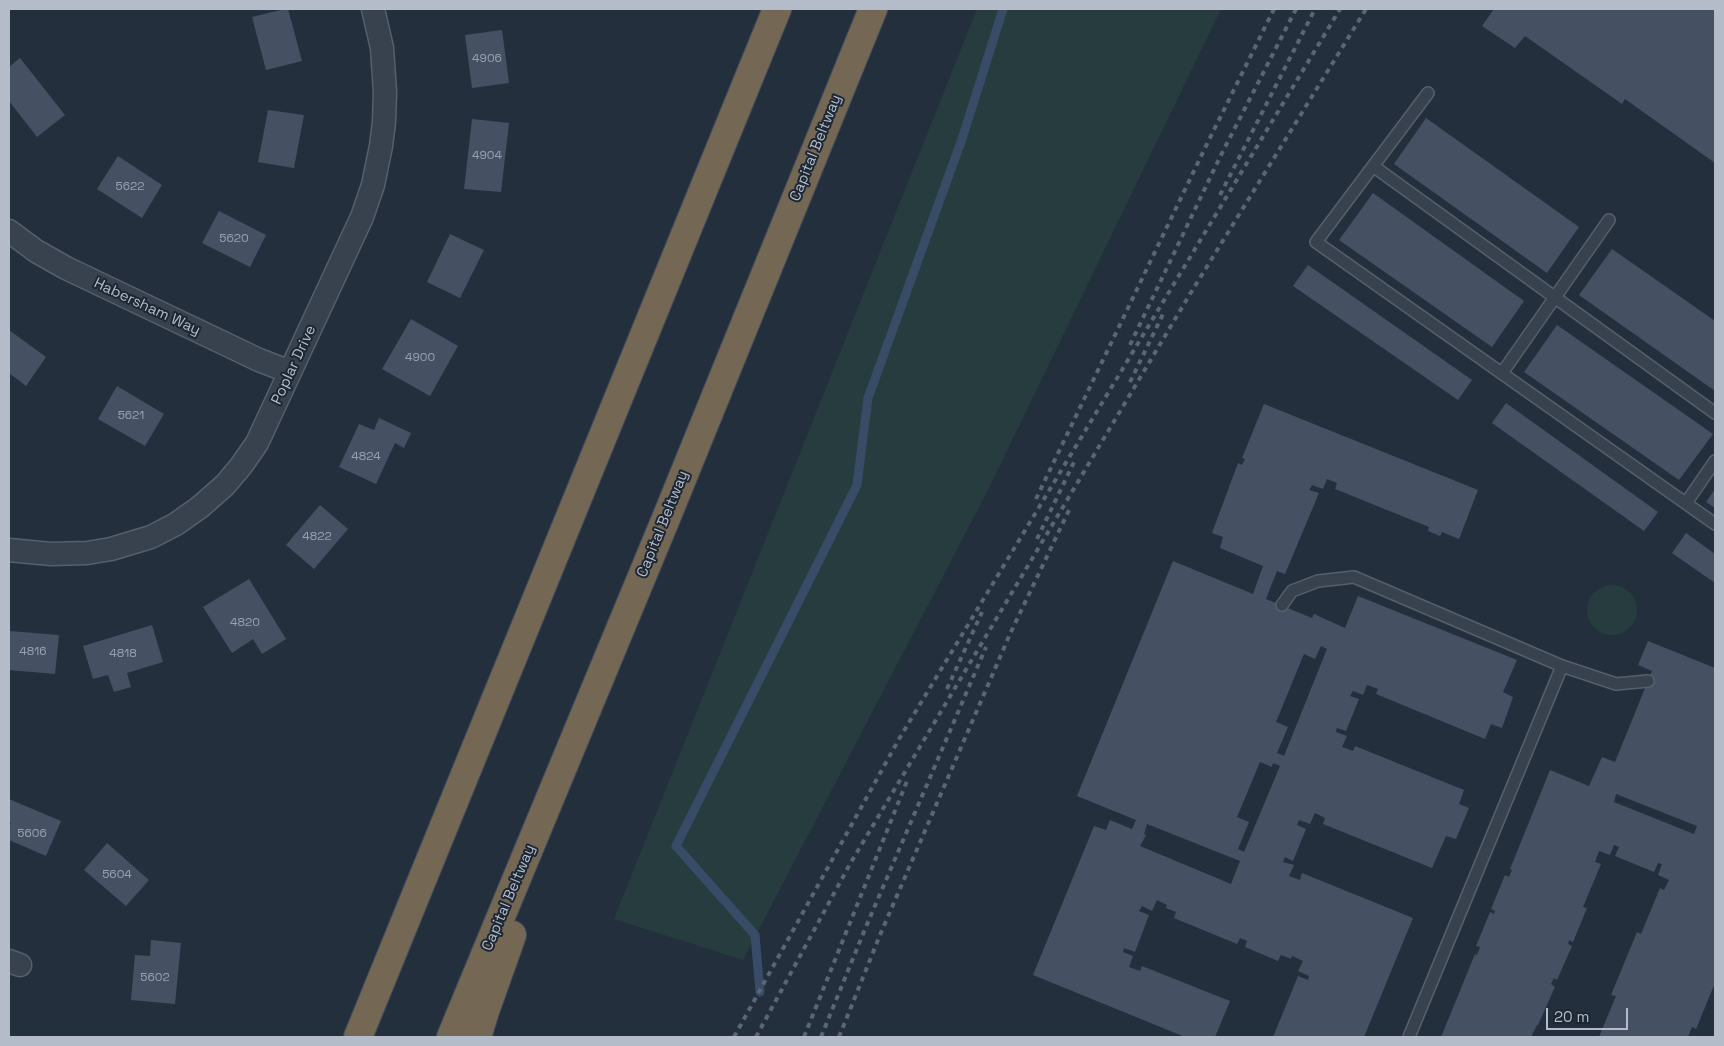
<!DOCTYPE html>
<html>
<head>
<meta charset="utf-8">
<style>
  body { margin:0 }
  #map { position:relative; width:1724px; height:1046px; overflow:hidden; background:#242f3e; font-family:"Space Grotesk",sans-serif }
  canvas { display:block }
  .frame { position:absolute; inset:0; border:10px solid #b4bcc9; pointer-events:none }
  .scale { position:absolute; left:1546px; top:1008px; width:82px; height:22px; box-sizing:border-box; border:2px solid #b4bcc9; border-top:0; padding-left:6px; font-size:15px; line-height:18px; white-space:nowrap; color:#b4bcc9; -webkit-text-stroke:4px #1d2633; paint-order:stroke }
</style>
</head>
<body>
<div id="map">
<canvas width="1724" height="1046"></canvas>
<div class="frame"></div>
<div class="scale">20 m</div>
</div>
<script>
const context = document.querySelector('canvas').getContext('2d');
context.lineJoin = 'round';
function fill(path, color) {
  context.fillStyle = color;
  context.fill(path, 'evenodd');
}
function shape(rows) {
  const path = new Path2D();
  for (const r of rows) {
    if (r.length === 3) {
      path.moveTo(r[0] + r[2], r[1]);
      path.arc(r[0], r[1], r[2], 0, 2 * Math.PI);
      continue;
    }
    path.moveTo(r[0], r[1]);
    for (let i = 2; i < r.length; i += 2) path.lineTo(r[i], r[i + 1]);
  }
  return path;
}
function strokePath(path, color, width, dash) {
  context.strokeStyle = color;
  context.lineWidth = width;
  context.lineCap = dash ? 'butt' : 'round';
  context.setLineDash(dash || []);
  context.stroke(path);
}
function write(font, color, halo, rows, align = 'center') {
  context.font = font + ' "Space Grotesk",sans-serif';
  context.lineWidth = 4;
  context.setLineDash([]);
  context.textBaseline = 'middle';
  context.strokeStyle = halo;
  context.fillStyle = color;
  for (const [text, x, y, turn = 0] of rows) {
    context.save();
    context.translate(x, y);
    context.rotate((+turn || 0) * Math.PI / 180);
    context.textAlign = isNaN(turn) ? turn : align;
    if (halo) context.strokeText(text, 0, 0);
    context.fillText(text, 0, 0);
    context.restore();
  }
}
const green = shape([
  [977,9,1221,9,989,488,743,960,614,919],
  [1612,610,25]
]);
const stream = shape([
  [760,992,755,935,676,846,857,485,868,398,962,139,1003,9]
]);
const building = shape([
  [285,9,288,9,302,61,266,70,252,17],
  [1494,9,1715,9,1715,163,1625,99,1622,104,1525,36,1515,48,1482,26],
  [502,30,509,83,472,88,465,35],
  [20,58,65,115,37,137,9,101,9,67],
  [268,110,304,115,294,168,258,162],
  [1426,118,1579,227,1547,273,1394,164],
  [472,119,509,123,501,192,464,189],
  [118,156,162,185,142,218,97,189],
  [1373,193,1524,301,1492,347,1339,240],
  [219,211,266,235,250,267,202,243],
  [450,234,484,250,460,298,427,282],
  [1612,249,1715,321,1715,391,1579,295],
  [1308,265,1472,380,1458,400,1293,286],
  [411,319,458,346,430,396,382,369],
  [1557,325,1713,434,1679,480,1524,372],
  [9,330,46,357,26,386,9,373],
  [117,386,164,414,145,446,98,419],
  [1506,403,1658,512,1644,531,1492,423],
  [1264,404,1478,490,1459,539,1442,532,1440,536,1428,531,1429,527,1335,489,1337,483,1327,479,1323,489,1312,485,1309,490,1319,493,1285,574,1277,571,1266,599,1312,618,1314,614,1345,628,1358,596,1517,660,1503,692,1513,697,1502,728,1491,724,1485,739,1376,694,1378,689,1367,685,1363,695,1353,691,1350,696,1359,699,1346,731,1337,728,1336,732,1347,736,1342,747,1353,751,1355,746,1464,790,1459,804,1469,808,1456,839,1446,836,1432,868,1323,824,1325,818,1315,813,1310,824,1299,820,1297,825,1306,829,1293,861,1285,857,1283,862,1294,865,1289,876,1300,880,1302,873,1413,918,1364,1037,1273,1037,1298,976,1308,980,1309,976,1298,971,1303,961,1292,956,1291,959,1281,955,1278,961,1245,947,1247,941,1240,938,1237,944,1174,918,1176,912,1166,908,1167,905,1157,900,1152,911,1142,906,1139,911,1149,915,1135,952,1124,948,1123,952,1133,956,1129,967,1140,971,1142,966,1230,1001,1215,1037,1185,1037,1033,975,1094,826,1106,830,1110,820,1132,829,1136,820,1077,796,1173,561,1253,594,1263,566,1220,548,1223,537,1212,533,1238,463,1242,465,1245,459,1242,458],
  [1321,646,1327,649,1284,756,1277,753,1288,727,1276,722,1304,654,1315,659],
  [1260,762,1272,767,1273,763,1280,766,1244,852,1238,849,1249,822,1237,817],
  [1147,824,1240,861,1231,884,1140,846,1146,835,1144,834],
  [379,418,411,433,404,448,395,443,376,484,339,467,359,424,374,430],
  [1715,489,1715,508,1706,502],
  [320,505,348,529,314,569,286,545],
  [1686,533,1715,554,1715,583,1672,553],
  [249,579,286,639,262,654,253,639,232,653,203,607],
  [152,625,163,662,127,673,131,687,114,692,108,675,93,679,83,646],
  [9,631,59,635,55,674,9,670],
  [1648,641,1715,668,1715,983,1696,1029,1692,1027,1688,1037,1599,1037,1616,996,1611,995,1637,932,1641,934,1660,888,1664,890,1669,880,1658,875,1662,864,1658,863,1654,872,1615,856,1619,847,1614,845,1610,855,1599,851,1595,862,1601,864,1583,907,1587,908,1573,942,1569,940,1568,944,1572,946,1557,980,1554,978,1551,984,1555,987,1538,1025,1537,1025,1531,1037,1441,1037,1475,954,1477,955,1480,947,1476,946,1490,912,1494,914,1495,911,1491,909,1505,875,1509,877,1512,870,1510,869,1550,770,1589,786,1602,757,1615,762,1652,671,1638,665],
  [1616,794,1697,826,1694,834,1614,802],
  [9,799,61,821,46,856,9,840,9,828,11,823,9,822],
  [107,843,149,880,126,906,84,870],
  [151,940,181,943,175,1004,131,1000,135,955,150,956]
]);
const lane = shape([
  [1428,93,1316,242,1715,524],
  [1373,166,1715,413],
  [1502,373,1609,220],
  [1686,503,1715,461],
  [1282,605,1292,591,1318,581,1354,577,1562,666,1409,1037],
  [1562,666,1616,684,1648,681]
]);
const street = shape([
  [9,231,36,251,66,268,259,360,290,372],
  [9,550,51,554,87,553,111,549,151,537,176,524,200,507,225,485,241,466,257,443,362,217,373,185,381,146,384,122,385,92,382,48,373,9],
  [9,961,20,965]
]);
const highway = shape([
  [358,1037,777,9],
  [451,1037,667,516,873,9],
  [477,1037,485,1011,512,935]
]);
const rail = shape([
  [1220,195,1315,9],
  [1130,345,1220,157,1296,9],
  [1130,382,1163,314],
  [1036,499,1205,148,1274,9],
  [1037,539,1075,460],
  [947,689,982,612],
  [734,1037,899,739,1340,9],
  [756,1037,850,864,1190,294,1366,9],
  [804,1037,907,781],
  [821,1037,865,929,986,647],
  [839,1037,880,935,1010,634,1071,506]
]);
const numberNames = [
  ["4906",487,59],
  ["4904",487,156],
  ["5622",130,187],
  ["5620",234,239],
  ["4900",420,358],
  ["5621",131,416],
  ["4824",366,457],
  ["4822",317,537],
  ["4820",245,623],
  ["4816",33,652],
  ["4818",123,654],
  ["5606",32,834],
  ["5604",117,875],
  ["5602",155,978]
];
const streetNames = [
  ["Capital Beltway",816,148,-68],
  ["Habersham Way",147,307,25],
  ["Poplar Drive",294,365,-65],
  ["Capital Beltway",663,524,-68],
  ["Capital Beltway",509,898,-67]
];
fill(green, '#263c3f');
strokePath(stream, '#394c67', 9);
fill(building, '#455162');
strokePath(lane, '#565f6c', 14);
strokePath(street, '#565f6c', 25);
strokePath(highway, '#434c59', 30);
strokePath(lane, '#38414e', 11);
strokePath(street, '#38414e', 22);
strokePath(highway, '#746855', 28);
strokePath(rail, '#5a6575', 4, [5, 5]);
write('12px', '#98a1af', null, numberNames);
write('15px', '#b4bcc9', '#1d2633', streetNames);
</script>
</body>
</html>
